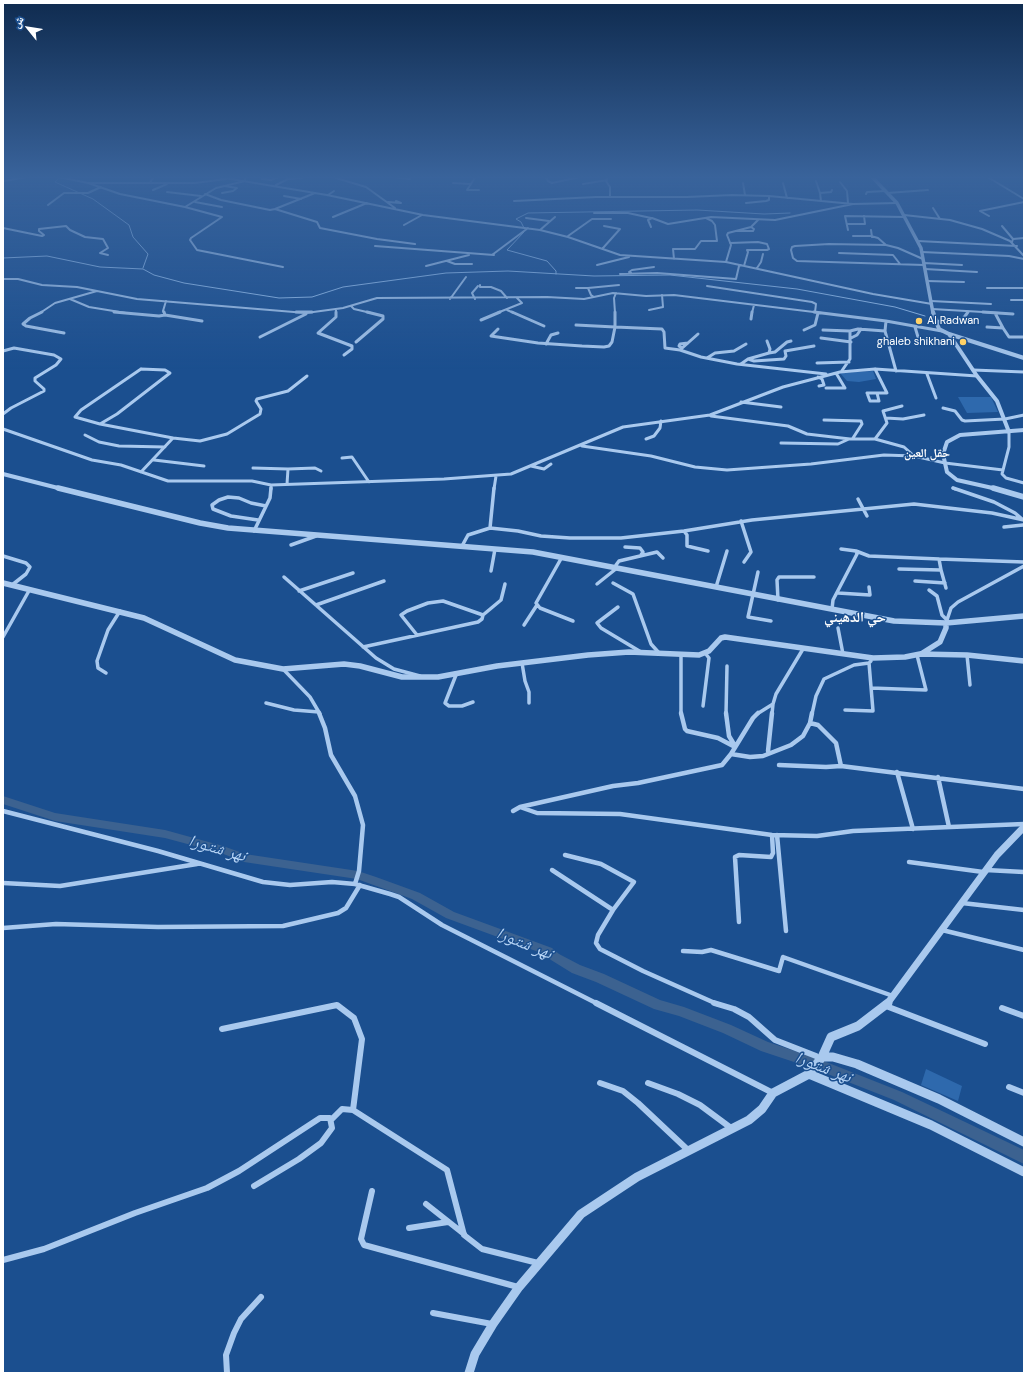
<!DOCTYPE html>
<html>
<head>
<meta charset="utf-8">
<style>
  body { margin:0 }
  #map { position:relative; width:1027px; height:1376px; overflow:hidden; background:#1b4f8f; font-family:"DM Sans","Noto Naskh Arabic",sans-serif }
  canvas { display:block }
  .frame { position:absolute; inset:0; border:4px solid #fff; pointer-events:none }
  .north { position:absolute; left:8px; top:8px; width:40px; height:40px; -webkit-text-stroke:3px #1b4f8f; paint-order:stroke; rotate:300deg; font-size:11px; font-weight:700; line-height:16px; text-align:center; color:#fff }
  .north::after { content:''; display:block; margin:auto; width:14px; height:18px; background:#fff; clip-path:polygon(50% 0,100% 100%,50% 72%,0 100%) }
</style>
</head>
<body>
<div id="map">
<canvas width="1027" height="1376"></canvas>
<div class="frame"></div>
<div class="north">ش</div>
</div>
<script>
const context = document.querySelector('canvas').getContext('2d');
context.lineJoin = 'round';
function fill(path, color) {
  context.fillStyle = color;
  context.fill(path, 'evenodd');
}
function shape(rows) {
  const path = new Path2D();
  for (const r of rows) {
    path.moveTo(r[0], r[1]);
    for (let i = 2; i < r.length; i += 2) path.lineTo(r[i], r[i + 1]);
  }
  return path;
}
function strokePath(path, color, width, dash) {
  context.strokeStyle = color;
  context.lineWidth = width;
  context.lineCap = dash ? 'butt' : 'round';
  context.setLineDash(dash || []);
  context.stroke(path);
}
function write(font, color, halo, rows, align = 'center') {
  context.font = font + ' "DM Sans","Noto Naskh Arabic",sans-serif';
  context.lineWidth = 3;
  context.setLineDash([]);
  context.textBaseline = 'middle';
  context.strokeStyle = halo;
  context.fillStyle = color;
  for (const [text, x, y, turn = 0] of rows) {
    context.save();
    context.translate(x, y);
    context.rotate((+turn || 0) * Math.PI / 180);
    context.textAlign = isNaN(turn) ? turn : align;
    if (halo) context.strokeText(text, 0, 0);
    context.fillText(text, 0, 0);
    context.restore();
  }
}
const green = shape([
  [873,371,876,379,859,382,847,381,840,373],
  [958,397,991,397,998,412,967,413],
  [926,1069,962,1086,958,1101,921,1085]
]);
const stream = shape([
  [61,176,55,182,93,199,129,225,133,237,148,254,143,268],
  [524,228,521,222,516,219,528,213,697,210,764,214,790,213],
  [524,232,507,250,547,261,556,271,556,274],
  [3,258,47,256,100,267,143,269,154,275,184,283,279,298,312,297,343,287,446,273,508,271,594,276,670,275,797,289,895,307,925,316]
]);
const river = shape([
  [3,796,55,813,165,830,223,846,245,854,358,871,376,877,420,893,454,912,552,948,559,954,580,965,604,974,660,1000,684,1007,731,1025,768,1042,816,1058,902,1092,1024,1150,1024,1164,894,1100,815,1069,761,1051,723,1033,679,1016,654,1009,596,982,572,973,551,960,544,954,446,918,412,899,357,879,244,862,221,853,165,838,55,821,3,804,3,796]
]);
const minorFar4 = shape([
  [54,176,88,183,150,183,154,176],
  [213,176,327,195,423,215,540,230,568,237,620,255,726,262,873,294,932,304],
  [476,176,467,190,479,190],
  [545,176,548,181,552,183,584,176],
  [599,176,608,177],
  [608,176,606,181,610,187,610,197],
  [986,176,1024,199],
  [394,177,410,179,400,176],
  [336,178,366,187,395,208],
  [262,179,271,180,281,176],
  [4,181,32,176],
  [816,181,820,193],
  [840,182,847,191,848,203],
  [88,183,120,194,185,207,222,217,191,238,190,240,197,250,283,267],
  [150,183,195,183,226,179],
  [453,183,470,184],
  [743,183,745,195],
  [783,183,787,198],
  [583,184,607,180],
  [276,185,288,179,302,178],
  [153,190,167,184],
  [167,192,201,196],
  [222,193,233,191,237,188,225,186],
  [315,193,275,209,317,222,320,228,377,239,415,244],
  [887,193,928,190],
  [205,194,221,200,270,210,275,209],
  [866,194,867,192,885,191],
  [328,195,334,191],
  [284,196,301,199],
  [514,201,596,197,687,197,732,195,769,196,853,204],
  [821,201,820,193,831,192,832,190],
  [195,202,222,207],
  [388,202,401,203,396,201],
  [746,203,766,201,769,200,769,196],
  [48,205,64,193,88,193,101,187],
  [185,207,216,188,245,181,245,176],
  [933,208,940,219],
  [594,213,628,213,651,218],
  [904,215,950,220,982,229,1010,241,1024,256],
  [989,216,980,211,1024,202],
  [333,217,367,203],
  [526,218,549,221],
  [847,224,865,224,864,216],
  [404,225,422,215],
  [1002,226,1013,239,1012,242],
  [651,227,648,220,652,218,668,224,711,217,775,220,853,204,897,203],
  [3,228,42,236,44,235,39,231,39,229,66,226,70,230,85,237,103,239,108,248,100,253,108,255],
  [540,230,555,217],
  [848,230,845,216,905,217],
  [871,230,872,237],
  [737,231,753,231,754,229,751,227],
  [568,236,592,219,611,219],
  [853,236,871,236,878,238,886,245],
  [1013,239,1024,238],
  [918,241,1017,246],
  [730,243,758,242,767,244,769,249,767,250,747,250,748,252,744,266],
  [375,246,494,255],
  [603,248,620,229,604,226],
  [922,252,1009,256,1024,259],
  [839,253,893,255,900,264],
  [492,255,528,228],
  [674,259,673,249,695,249,701,241,717,241,715,225,712,221,706,218],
  [923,259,898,248,886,245,829,244,795,246,792,247,791,250,793,258,797,261,924,265],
  [447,261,455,264,472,264],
  [726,262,731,245,727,235,728,233,751,227,758,220],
  [924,263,962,265],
  [597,265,629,257],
  [426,266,469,255],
  [757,268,761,262,763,254],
  [925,269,977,272],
  [631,273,629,272,632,270,654,267],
  [620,274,657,273,736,279,739,266,741,265],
  [3,279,18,279,42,285,77,287,137,299,306,313,343,308,377,298,547,297,584,299,613,293,646,296,674,295,822,313],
  [927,281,964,282],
  [480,285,480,287,491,287,501,291,507,298],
  [707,286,812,302,816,304,815,312],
  [576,288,588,288],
  [987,288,1024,288],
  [594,297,591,295,588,288,619,285],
  [70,299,89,307,126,313],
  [450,299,466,277],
  [475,299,472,293,478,286],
  [1011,300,1024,300],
  [931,301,991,304],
  [351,306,354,309,371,313],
  [336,309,336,313],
  [932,309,1000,313],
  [507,310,514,313],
  [649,310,663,307,662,295],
  [40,313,55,303,97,291],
  [164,313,163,311,166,301],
  [497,313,522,303,517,298],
  [615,313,614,298,616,293],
  [752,313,754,305]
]);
const minorFar3 = shape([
  [42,312,30,318,23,324,26,326,64,333],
  [114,312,159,316,165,315],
  [164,312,165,315,202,321],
  [296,312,312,312],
  [336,312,336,317,318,333,352,346,352,349,344,355],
  [512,312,544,326],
  [615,312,615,327,662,329,664,332,665,348,680,350,701,357,737,364,826,374],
  [814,312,886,321,942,331],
  [983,312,1013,314],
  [751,319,752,312],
  [481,320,500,312],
  [886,321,885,331,896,371],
  [935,321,960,323,968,312],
  [915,327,918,337],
  [987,327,1003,328,995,313],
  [1003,328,1009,337,1024,337],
  [498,329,491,336,538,343,582,346,604,347,609,346,612,342,615,327,576,325],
  [804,330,815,325,818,313],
  [823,330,850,331],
  [260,337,306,314],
  [821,338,851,342],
  [851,338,857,335,861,329],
  [356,342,383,319,383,316,367,312],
  [546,344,551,335,558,333],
  [682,348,679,346,680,344,688,343],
  [680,350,698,334],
  [3,351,14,348,54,355,61,359,56,365,35,378,35,381,44,389,44,391,11,408,3,414],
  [769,353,775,352,787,342,791,341],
  [707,358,715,353,734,351,746,344],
  [748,359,754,361,784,359,786,356,785,351,814,346],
  [817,363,849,362],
  [741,364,748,359,769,353,770,349,767,341],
  [141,369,165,370,170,373,117,414,100,424,75,417,81,410,141,369],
  [875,369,887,393,877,393],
  [973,370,1024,372],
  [841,372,850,359,850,331,858,329,885,331],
  [927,374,936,398],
  [818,377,822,379,824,385,819,386],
  [826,388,845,388,836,373],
  [867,393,877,393,879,401,870,401,867,393],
  [741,402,781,407],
  [943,408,955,411,962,420,965,421,1005,419,1024,415],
  [711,416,788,426,807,434,850,439,875,439,904,447,914,456],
  [886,418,903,419,924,415],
  [824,420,861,421,862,424,853,438],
  [100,424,173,438],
  [3,429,92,460,121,465,168,481,252,481,271,485,444,479,511,474,623,427,710,415,783,387,840,372,875,369,977,376],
  [1009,432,1009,447,1002,474,1006,478,1024,483],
  [85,435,99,442,119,446,165,447],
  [646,439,654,436,660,428,661,421],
  [875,439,887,423,883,411,902,406],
  [781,443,838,444,849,439],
  [582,446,651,456,695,467,727,470,811,464,884,455,914,456,945,463,1003,470],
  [342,458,352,457,369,482],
  [154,460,204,466],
  [531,466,544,469,551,464],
  [253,468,288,469,287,484],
  [288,469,315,468,321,471],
  [141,472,173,438,200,441,227,434,260,414,261,409,256,401,257,399,288,391,307,376],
  [953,488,955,489],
  [271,489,271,485],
  [494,489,496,476]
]);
const minorFar2 = shape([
  [953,488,994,502,1015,513,1022,519],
  [858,499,867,516],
  [258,520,231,516,213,509,212,505,219,500,228,497,239,498,251,503,266,506],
  [741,521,751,552,744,562],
  [1004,527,1023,525],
  [490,528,518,531,541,536,570,538,621,538,684,531,752,520,914,504,992,513,1024,520],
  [254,531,270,498,271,488],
  [684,531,687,535,687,546,708,551],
  [291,545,316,536],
  [462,546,468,535,490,528,494,488],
  [625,547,640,548,643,552,641,555],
  [841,549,856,551,869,556,939,559],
  [3,556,26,563,30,567,26,574,12,585],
  [562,557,536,603,540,608,573,621],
  [899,569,941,570,939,559,1024,562],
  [941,570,946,588],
  [491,571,495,549],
  [758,572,748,617,771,621],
  [284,577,376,658,394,669,420,676],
  [915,581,945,583],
  [613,583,633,594,651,644,660,654],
  [597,584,617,568,616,565,619,561,657,552,663,558],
  [716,587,727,551],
  [929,590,937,596,942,615,946,619],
  [299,591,353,573],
  [838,593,870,595,869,587],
  [778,600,777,580,779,577,814,577],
  [316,605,384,581],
  [618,607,597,623,601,628,641,652],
  [832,609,833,600,857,554,856,551],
  [483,615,501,600,505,584],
  [946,623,951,608,958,602,1024,566],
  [524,625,537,605],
  [838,628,843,654],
  [3,637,30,589],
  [363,647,478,622,482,619,483,615,443,601,428,603,407,611,401,615,417,635],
  [967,655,970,685],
  [522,663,525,681,529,692,529,703],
  [283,669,310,697,320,714],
  [106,673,98,668,97,661,108,630,120,611],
  [456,675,445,703,449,706,462,706,473,702],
  [871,688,926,690,917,655],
  [266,703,294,710,319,712],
  [703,706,709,658,705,653],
  [845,710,873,711,869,663,871,661],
  [681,714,681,655],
  [726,714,727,666],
  [757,714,773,704,776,694,803,649],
  [772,714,773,704],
  [812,714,816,696,824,679,854,665,869,663]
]);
const minorFar1 = shape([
  [319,713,325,728,331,755,355,796,363,825,359,871,355,884],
  [681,713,685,729,687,731,718,738,735,747],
  [726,713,729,736,735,746],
  [810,723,818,725,836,743,841,766],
  [768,751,772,713],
  [731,754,750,757,763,756,791,745,803,736,810,723,812,713],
  [779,765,826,767,841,766,1024,789],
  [897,772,913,829],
  [938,777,949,827],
  [520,807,537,813,620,814,772,835,817,836,853,831,1024,824],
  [3,811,158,851,263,882,290,885,332,882,355,884,390,894,399,897,442,925,598,1004],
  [513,811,520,807,613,786,638,783,722,765,731,754,753,718,758,713],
  [777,835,786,931],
  [565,855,601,864,634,882,613,910,598,935,596,943,600,949,643,971,717,1004],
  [909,862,983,872],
  [552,870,613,910],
  [986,870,1024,872],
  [3,883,60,886,197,864],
  [962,903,1024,910],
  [739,922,735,857,739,855,771,857,773,853,772,835],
  [3,928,56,924,158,927,283,926,338,913,346,908,360,885],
  [942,930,1024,950],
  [683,951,702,952,711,950,779,971,783,957,893,996]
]);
const minor = shape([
  [596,1003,773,1093],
  [714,1003,734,1009,749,1017,775,1040,816,1056,820,1060],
  [886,1006,985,1044],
  [1002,1008,1024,1016],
  [222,1029,337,1005,354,1018,362,1039,353,1110],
  [600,1083,623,1091,638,1103,689,1151],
  [648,1083,678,1094,700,1105,731,1128],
  [1009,1087,1024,1093],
  [331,1120,342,1109,353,1110,447,1170,464,1235,482,1249,538,1263],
  [372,1191,361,1239,364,1245,518,1287],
  [426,1204,464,1234],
  [409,1228,448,1222],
  [3,1260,44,1249,135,1213,207,1188,239,1171,320,1118,330,1118,332,1128,321,1143,299,1159,254,1186],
  [433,1313,492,1324],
  [227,1373,226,1355,234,1333,241,1319,261,1297]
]);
const tertiaryFar4 = shape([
  [871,176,897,203,921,248,933,313]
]);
const tertiaryFar3 = shape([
  [933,312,939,329,949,334,1024,358],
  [949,334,977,376,997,401,1009,432],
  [3,474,62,489],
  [997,489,957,480,947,472,943,454,947,442,960,435,1024,430]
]);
const tertiaryFar2 = shape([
  [58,488,200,523,228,528,533,552,894,621,946,623],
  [993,488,1024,497],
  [3,583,144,618,235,660,283,669,344,664,360,666,402,677,438,677,497,666,588,655,629,652,699,655,709,651,721,638,725,637,873,658,905,657,920,654,967,655,1024,661],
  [921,654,940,642,946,628,946,623,1024,616]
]);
const tertiaryFar1 = shape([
  [887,1004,997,855,1024,827]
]);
const tertiary = shape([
  [822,1057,833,1057,857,1064,939,1099,1024,1142],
  [809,1074,931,1125,1024,1172],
  [469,1373,475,1354,493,1324,519,1287,581,1214,637,1177,749,1120,762,1109,773,1093,809,1074,822,1057,831,1037,858,1026,888,1003]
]);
const secondary = shape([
  [1018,176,1024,177,1024,179,1019,177,1018,176]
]);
const markers = [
  [919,321,4,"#ffd166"],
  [963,342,4,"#ffd166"]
];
const farPoinames = [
  ["Al Radwan",927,321],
  ["ghaleb shikhani",955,342,"right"]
];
const farNeighbourhoodnames = [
  ["حقل العين",927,454]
];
const neighbourhoodNames = [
  ["حي الدهيني",855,618]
];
const nearWaternames = [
  ["نهر شتورا",217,849,16],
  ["نهر شتورا",524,944,22],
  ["نهر شتورا",823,1068,21]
];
fill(green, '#2e69ad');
strokePath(stream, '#9cc4f0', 1);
fill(river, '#3c6290');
strokePath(minorFar4, '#a9c9ee', 2);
strokePath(minorFar3, '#a9c9ee', 3);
strokePath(minorFar2, '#a9c9ee', 3.5);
strokePath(minorFar1, '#a9c9ee', 4.5);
strokePath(minor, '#a9c9ee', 6);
strokePath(tertiaryFar4, '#a9c9ee', 3.5);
strokePath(tertiaryFar3, '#a9c9ee', 4);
strokePath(tertiaryFar2, '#a9c9ee', 5.5);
strokePath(tertiaryFar1, '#a9c9ee', 7);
strokePath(tertiary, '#a9c9ee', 9);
fill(secondary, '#d6e6fa');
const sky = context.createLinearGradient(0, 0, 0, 369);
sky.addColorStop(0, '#0f2b4f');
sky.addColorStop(0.48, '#39639b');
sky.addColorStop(1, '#39639b00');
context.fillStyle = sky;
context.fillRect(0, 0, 1027, 369);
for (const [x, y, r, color] of markers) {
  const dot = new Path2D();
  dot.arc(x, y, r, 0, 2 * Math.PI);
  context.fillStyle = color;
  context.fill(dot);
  strokePath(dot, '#1b4f8f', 1.5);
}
write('11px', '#fff', '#1b4f8f', farPoinames, 'left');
write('bold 12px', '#fff', '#1b4f8f', farNeighbourhoodnames);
write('bold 14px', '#fff', '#1b4f8f', neighbourhoodNames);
write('italic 17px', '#b5d3f5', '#1b4f8f', nearWaternames);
</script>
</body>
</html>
